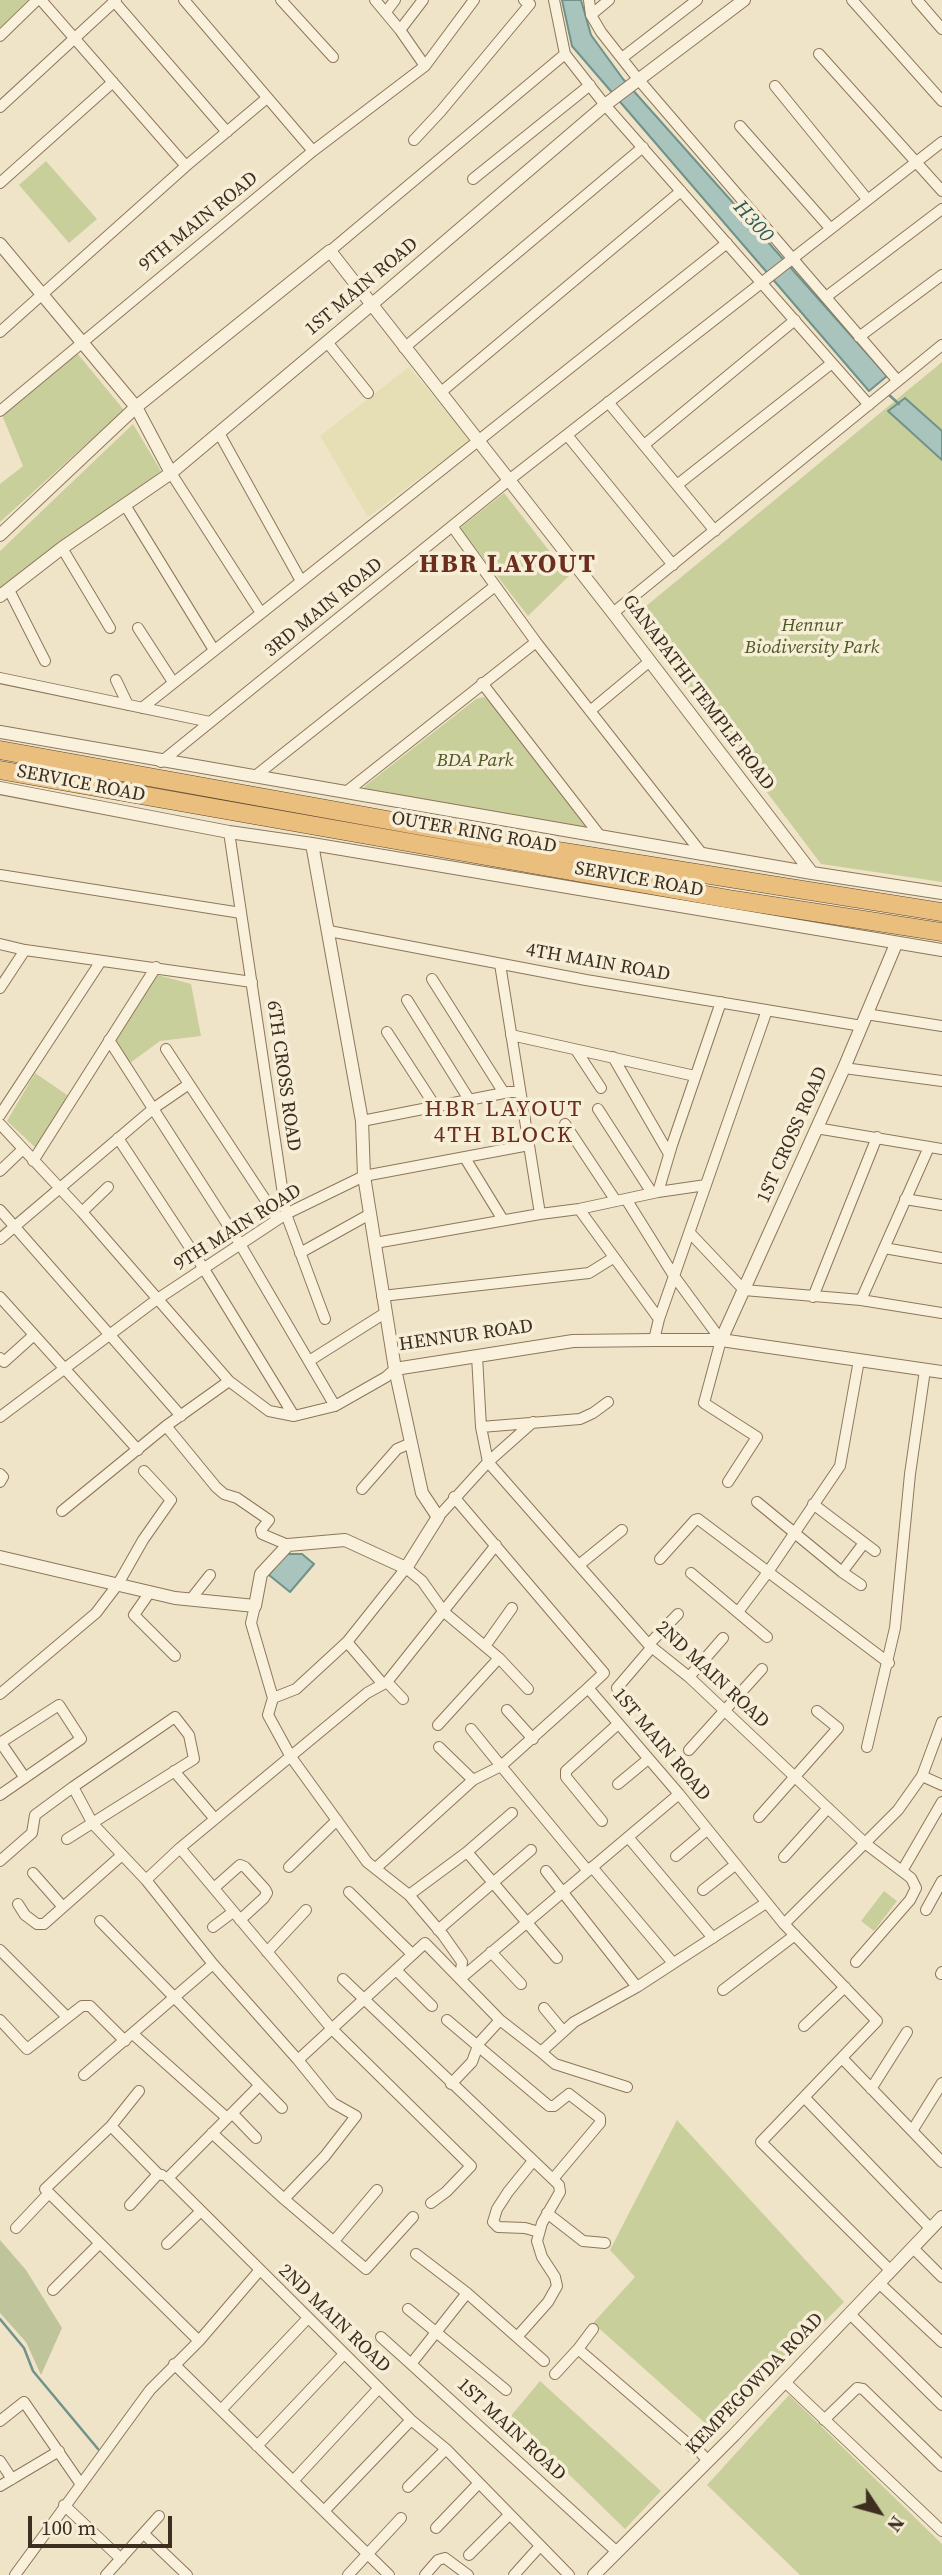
<!DOCTYPE html>
<html>
<head>
<meta charset="utf-8">
<style>
  body { margin:0 }
  #map { position:relative; width:942px; height:2575px; overflow:hidden; background:#f0e4c8; font-family:"Source Serif 4",serif }
  canvas { display:block }
  .north { position:absolute; left:844px; top:2477px; width:70px; height:70px; -webkit-text-stroke:5px #f7eed8; paint-order:stroke; rotate:126deg; font-size:19px; font-weight:700; line-height:28px; text-align:center; color:#3d2e20 }
  .north::after { content:''; display:block; margin:auto; width:24px; height:32px; background:#3d2e20; clip-path:polygon(50% 0,100% 100%,50% 72%,0 100%) }
  .scale { position:absolute; left:28px; top:2516px; width:144px; height:32px; box-sizing:border-box; border:4px solid #3d2e20; border-top:0; padding-left:9px; font-size:21px; line-height:24px; white-space:nowrap; color:#3d2e20; -webkit-text-stroke:5px #f7eed8; paint-order:stroke }
</style>
</head>
<body>
<div id="map">
<canvas width="942" height="2575"></canvas>
<div class="north">N</div>
<div class="scale">100 m</div>
</div>
<script>
const context = document.querySelector('canvas').getContext('2d');
context.lineJoin = 'round';
function fill(path, color) {
  context.fillStyle = color;
  context.fill(path, 'evenodd');
}
function shape(rows) {
  const path = new Path2D();
  for (const r of rows) {
    path.moveTo(r[0], r[1]);
    for (let i = 2; i < r.length; i += 2) path.lineTo(r[i], r[i + 1]);
  }
  return path;
}
function strokePath(path, color, width, dash) {
  context.strokeStyle = color;
  context.lineWidth = width;
  context.lineCap = dash ? 'butt' : 'round';
  context.setLineDash(dash || []);
  context.stroke(path);
}
function write(font, color, halo, rows, align = 'center') {
  context.font = font + ' "Source Serif 4",serif';
  context.lineWidth = 7;
  context.setLineDash([]);
  context.textBaseline = 'middle';
  context.strokeStyle = halo;
  context.fillStyle = color;
  for (const [text, x, y, turn = 0] of rows) {
    context.save();
    context.translate(x, y);
    context.rotate((+turn || 0) * Math.PI / 180);
    context.textAlign = isNaN(turn) ? turn : align;
    if (halo) context.strokeText(text, 0, 0);
    context.fillText(text, 0, 0);
    context.restore();
  }
}
const farmland = shape([
  [409,367,470,440,368,517,320,436]
]);
const green = shape([
  [0,0,28,0,0,28],
  [46,161,97,219,69,243,19,185],
  [77,353,124,410,0,522,0,484,23,466,2,415],
  [942,362,942,882,821,864,634,616],
  [133,424,161,471,0,592,0,551],
  [504,493,569,576,528,616,460,528],
  [484,697,492,703,593,831,363,790,365,786,476,699],
  [158,975,191,984,201,1036,160,1041,130,1063,114,1041],
  [35,1073,70,1097,37,1149,7,1121],
  [884,1891,897,1901,874,1931,861,1921],
  [677,2120,844,2302,715,2432,593,2323,635,2277,610,2250],
  [540,2381,661,2491,625,2529,510,2417],
  [789,2395,942,2544,942,2575,800,2575,707,2485]
]);
const cemetery = shape([
  [0,2240,26,2270,62,2328,41,2375,26,2342,0,2313]
]);
const water = shape([
  [562,0,581,0,591,35,623,79,887,376,869,391,572,46,562,0],
  [905,398,942,431,942,460,888,411,905,398],
  [285,1554,302,1554,314,1564,290,1592,269,1575,285,1554]
]);
const stream = shape([
  [888,394,899,404],
  [0,2319,24,2348,33,2371,98,2449]
]);
const minor = shape([
  [41,0,186,166],
  [113,0,227,132],
  [184,0,313,151],
  [281,0,333,57],
  [375,0,400,30,425,66],
  [554,0,565,54,605,105,869,405],
  [589,0,591,15,601,32,638,79,897,380],
  [852,0,942,101],
  [917,0,942,29],
  [386,12,395,0],
  [591,15,609,0],
  [400,30,423,0],
  [0,36,37,0],
  [819,54,942,191],
  [622,58,697,0],
  [775,86,867,199],
  [0,107,116,0],
  [740,126,830,228],
  [414,140,441,111,530,4,524,0],
  [473,179,590,85],
  [0,183,113,82],
  [330,251,565,54],
  [826,297,942,209],
  [0,332,186,166,267,98],
  [859,337,942,275],
  [327,342,368,393],
  [404,348,643,147],
  [440,393,681,191],
  [608,402,715,531],
  [0,411,313,151,425,66,474,0],
  [219,433,301,581],
  [567,435,673,565],
  [644,445,795,320],
  [171,473,261,613],
  [677,485,832,363],
  [125,505,214,650],
  [452,526,536,642,703,855],
  [62,548,110,628],
  [9,590,45,661],
  [613,613,942,345],
  [138,628,173,682],
  [0,678,210,722],
  [116,680,128,705],
  [482,683,601,837],
  [142,708,727,243],
  [590,711,650,661],
  [161,762,509,480,942,142],
  [254,777,495,586],
  [346,792,536,642],
  [229,832,286,1214,325,1319],
  [0,875,241,913],
  [329,931,586,980,862,1026],
  [0,944,25,950,252,982],
  [500,964,540,1214],
  [432,979,504,1093],
  [0,988,25,950],
  [407,1000,470,1101],
  [866,1014,942,1026],
  [387,1032,435,1106],
  [511,1035,695,1076],
  [109,1040,240,1244,335,1406],
  [166,1049,189,1084],
  [576,1050,601,1088],
  [613,1057,669,1154],
  [844,1068,942,1081],
  [598,1109,652,1193],
  [0,1115,101,961],
  [362,1121,509,1092,520,1092],
  [0,1124,82,1212,229,1381],
  [565,1124,616,1201],
  [816,1128,942,1149],
  [118,1138,204,1269,294,1416],
  [465,1158,503,1220],
  [33,1161,156,967],
  [0,1171,23,1149],
  [658,1192,672,1145,721,1002],
  [626,1199,674,1276,721,1340,704,1403,757,1437,728,1482],
  [905,1199,942,1205],
  [579,1209,659,1319,654,1340],
  [0,1210,181,1416],
  [82,1212,108,1187],
  [691,1234,744,1290,861,1300,942,1313],
  [0,1239,154,1108,189,1084,278,1219],
  [375,1243,540,1214,579,1209,658,1192,706,1185],
  [884,1248,942,1258],
  [300,1253,370,1214],
  [382,1296,589,1273,613,1258],
  [0,1297,138,1450],
  [813,1297,877,1137],
  [861,1300,929,1147],
  [659,1319,767,1010],
  [0,1358,4,1362,34,1335],
  [309,1361,385,1313],
  [0,1417,156,1300,286,1214,364,1176,529,1145],
  [533,1422,488,1462,649,1645,689,1677,866,1844,911,1878,916,1888,910,1900,856,1962],
  [166,1426,216,1487,224,1494,237,1498,269,1520,261,1530,262,1534,288,1545],
  [481,1427,580,1419,593,1413,608,1402],
  [0,1474,3,1477,0,1482],
  [362,1489,397,1449,411,1443],
  [454,1497,604,1673,588,1688,679,1794,784,1924,877,2021,761,2142,891,2271],
  [757,1502,842,1572],
  [813,1504,875,1551],
  [62,1511,166,1426,229,1381,269,1411,294,1416,335,1406,386,1377,395,1369],
  [438,1517,488,1462,481,1427,477,1356],
  [660,1559,695,1520,698,1519,889,1663],
  [579,1565,622,1530],
  [691,1573,767,1637],
  [861,1585,842,1572,864,1543],
  [150,1592,134,1615,175,1656],
  [191,1599,210,1575],
  [255,1606,251,1623,273,1698,268,1715,291,1757,367,1862,409,1895,443,1935,462,1962,460,1979],
  [738,1612,768,1572,840,1466,859,1360],
  [347,1642,382,1683],
  [650,1643,678,1614],
  [485,1646,512,1608],
  [689,1677,723,1638],
  [387,1682,403,1699],
  [617,1688,652,1647],
  [0,1694,96,1613,118,1584,143,1540,171,1500,144,1471],
  [273,1698,296,1689,347,1642,406,1568,422,1581,444,1612,499,1658,528,1689],
  [507,1710,533,1739],
  [438,1725,499,1658],
  [0,1743,59,1705,81,1739,0,1795],
  [1,1743,25,1778],
  [439,1747,473,1780],
  [867,1747,895,1628,910,1474,925,1370],
  [689,1750,762,1669],
  [174,1771,215,1819],
  [922,1776,942,1785],
  [618,1784,647,1760],
  [759,1817,838,1728,817,1711],
  [602,1821,566,1777,566,1771,618,1724],
  [628,1837,713,1938],
  [67,1839,194,1759,189,1735,175,1717,73,1787],
  [180,1848,332,2029,471,2166,446,2192,431,2203],
  [467,1852,512,1813],
  [676,1856,707,1830],
  [784,1857,828,1808],
  [0,1861,32,1833,35,1815,73,1787,93,1824,146,1880,213,1964,298,2060,333,2103,356,2116,325,2156,284,2199],
  [289,1867,337,1820],
  [592,1867,673,1963],
  [376,1868,473,1780,501,1766,471,1729],
  [546,1871,637,1987],
  [588,1871,501,1766,588,1688],
  [902,1871,942,1802],
  [33,1873,63,1907],
  [146,1880,180,1848,367,1693,387,1682,496,1545],
  [214,1888,240,1865,245,1867,265,1889,267,1893,264,1898,240,1920],
  [703,1890,735,1865],
  [349,1892,412,1954],
  [409,1895,467,1852,557,1958],
  [18,1904,25,1915,37,1924,44,1924,122,1855],
  [926,1910,942,1881],
  [100,1921,282,2108],
  [784,1924,898,1810,922,1776,942,1722],
  [213,1927,233,1912],
  [438,1930,531,1850],
  [0,1950,67,2017],
  [267,1952,306,1910],
  [491,1952,521,1984],
  [396,1970,432,2006],
  [941,1974,942,1972],
  [343,1979,559,2185,560,2192,542,2223,537,2241,542,2257,555,2277,557,2286,548,2302,517,2337],
  [460,1979,679,1794],
  [723,1990,795,1935],
  [544,2008,563,2031],
  [0,2020,27,2049,82,2006,90,2006,125,2041],
  [447,2020,549,2106,554,2106,569,2094,600,2118,600,2123,553,2179],
  [804,2026,845,1987],
  [134,2035,227,2118],
  [541,2052,555,2064,627,2087],
  [842,2058,942,2162],
  [298,2060,425,1943,500,2020,541,2052,574,2022,637,1987,766,1903],
  [84,2075,213,1964],
  [451,2084,472,2062,479,2043,500,2020],
  [259,2086,168,2178,411,2420,446,2449,569,2575],
  [871,2089,907,2032],
  [804,2097,931,2229],
  [232,2113,256,2138],
  [111,2126,139,2091],
  [912,2131,942,2083],
  [212,2133,284,2199,366,2269,413,2217],
  [533,2161,508,2192,497,2209,493,2222,498,2227,525,2228,539,2232],
  [158,2174,111,2126,45,2189,199,2341],
  [130,2205,158,2174,162,2175],
  [547,2213,583,2241,605,2243],
  [16,2228,49,2193],
  [334,2241,377,2190],
  [167,2244,201,2211],
  [913,2248,942,2277],
  [416,2254,467,2293],
  [879,2283,942,2342],
  [53,2290,99,2244],
  [408,2309,506,2390],
  [850,2314,942,2405],
  [593,2329,578,2349,693,2448,699,2451,708,2461],
  [381,2337,411,2364],
  [544,2361,467,2293,411,2364,617,2552],
  [174,2364,389,2575],
  [555,2374,578,2349],
  [785,2382,942,2531],
  [221,2410,308,2318],
  [824,2420,857,2388,863,2389,942,2466],
  [0,2421,24,2402,80,2483],
  [257,2446,344,2354],
  [0,2461,12,2479],
  [294,2480,379,2388],
  [0,2486,59,2451],
  [408,2487,446,2449],
  [64,2505,121,2559],
  [325,2510,411,2420],
  [436,2528,479,2483],
  [144,2534,187,2575],
  [469,2555,509,2515],
  [15,2575,150,2390,199,2341,259,2271],
  [106,2575,159,2516],
  [348,2575,401,2518],
  [425,2575,438,2560,445,2558,468,2575],
  [514,2575,540,2546]
]);
const tertiary = shape([
  [0,244,136,407,171,473],
  [0,535,136,407,330,251,613,613,812,873],
  [0,596,62,548,171,473,371,305,605,105,744,0],
  [0,732,812,873,942,893],
  [0,788,229,832,312,844,942,950],
  [721,1340,844,1068,896,944],
  [395,1369,573,1341,654,1340,721,1340,942,1372],
  [0,1557,175,1598,255,1606,261,1574,288,1545,345,1540,406,1568,438,1517,422,1493,395,1369,364,1176,362,1121,312,844],
  [594,2575,734,2435,942,2217]
]);
const trunk = shape([
  [0,750,559,851,942,912],
  [0,770,729,899,942,932]
]);
const streetNames = [
  ["9TH MAIN ROAD",199,222,-39],
  ["1ST MAIN ROAD",362,287,-40],
  ["3RD MAIN ROAD",324,608,-39],
  ["GANAPATHI TEMPLE ROAD",698,693,53],
  ["SERVICE ROAD",81,784,11],
  ["OUTER RING ROAD",474,833,10],
  ["SERVICE ROAD",639,880,10],
  ["4TH MAIN ROAD",598,963,10],
  ["6TH CROSS ROAD",283,1076,82],
  ["1ST CROSS ROAD",793,1135,-66],
  ["9TH MAIN ROAD",238,1228,-32],
  ["HENNUR ROAD",466,1336,-8],
  ["2ND MAIN ROAD",712,1675,43],
  ["1ST MAIN ROAD",661,1745,50],
  ["2ND MAIN ROAD",334,2319,44],
  ["KEMPEGOWDA ROAD",755,2384,-46],
  ["1ST MAIN ROAD",511,2430,43]
];
const parkNames = [
  ["Hennur",812,626],
  ["Biodiversity Park",812,648],
  ["BDA Park",475,761]
];
const waterNames = [
  ["H300",753,222,48]
];
const quarterNames = [
  ["HBR LAYOUT",504,1110],
  ["4TH BLOCK",504,1136]
];
const districtNames = [
  ["HBR LAYOUT",508,565]
];
fill(farmland, '#e6deb5');
fill(green, '#c9cf9b');
fill(cemetery, '#bfc49a');
fill(water, '#a9c4bc');
strokePath(water, '#6f938a', 2);
strokePath(stream, '#6f938a', 2.5);
strokePath(minor, '#8d765c', 12);
strokePath(tertiary, '#8d765c', 14);
strokePath(trunk, '#5b4430', 19);
strokePath(minor, '#faf1dc', 10);
strokePath(tertiary, '#faf1dc', 12);
strokePath(trunk, '#eabe7c', 18);
write('19px', '#3d2e20', '#f7eed8', streetNames);
write('italic 19px', '#4d5a26', '#f7eed8', parkNames);
write('italic 21px', '#2f5d5a', '#f7eed8', waterNames);
context.letterSpacing = '2px';
write('23px', '#6b2e1e', '#f7eed8', quarterNames);
context.letterSpacing = '0px';
context.letterSpacing = '2px';
write('bold 26px', '#6b2e1e', '#f7eed8', districtNames);
context.letterSpacing = '0px';
</script>
</body>
</html>
